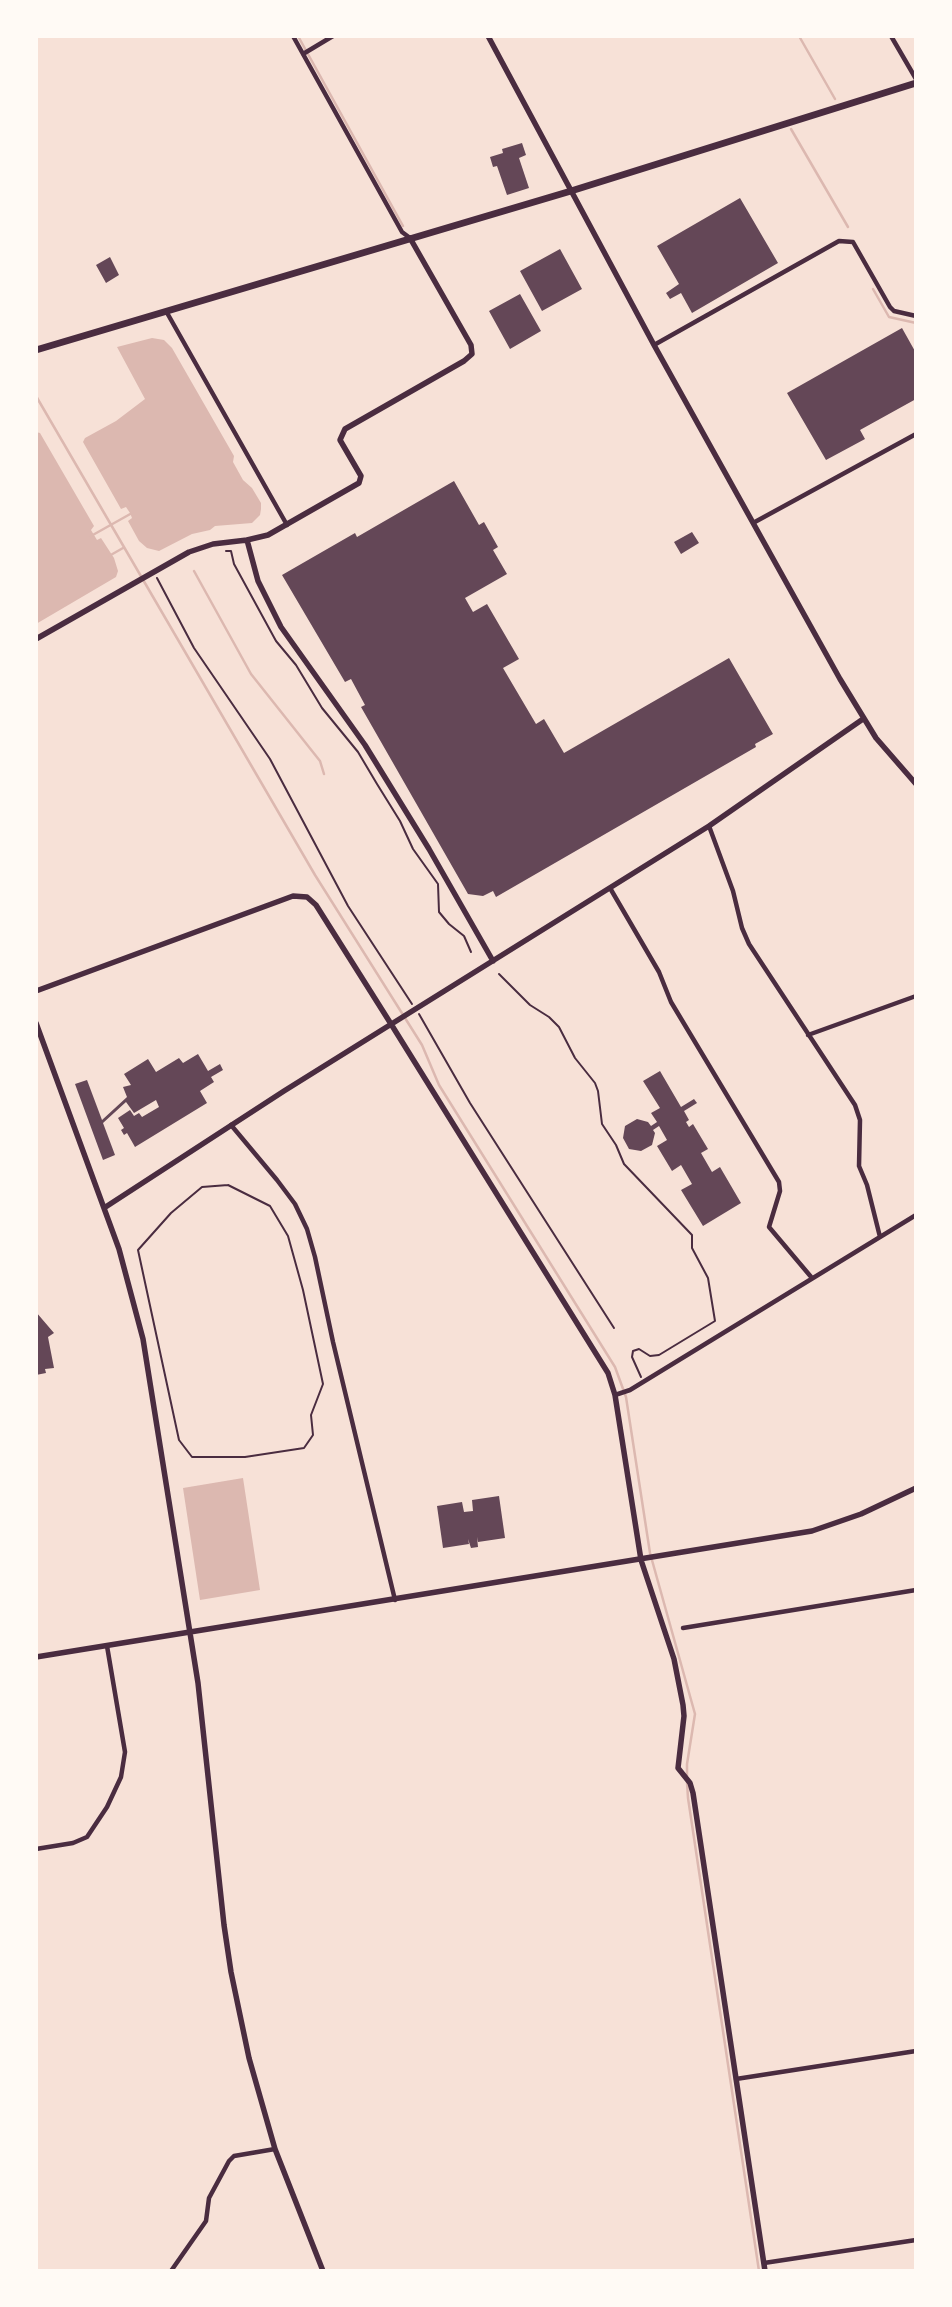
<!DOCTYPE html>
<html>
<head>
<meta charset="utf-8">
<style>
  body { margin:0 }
  #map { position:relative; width:952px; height:2307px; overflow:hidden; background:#f7e1d7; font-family:"Asap Condensed",sans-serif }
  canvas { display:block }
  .frame { position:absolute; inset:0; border:38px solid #fffaf5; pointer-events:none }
</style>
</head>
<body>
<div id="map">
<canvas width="952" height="2307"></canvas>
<div class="frame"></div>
</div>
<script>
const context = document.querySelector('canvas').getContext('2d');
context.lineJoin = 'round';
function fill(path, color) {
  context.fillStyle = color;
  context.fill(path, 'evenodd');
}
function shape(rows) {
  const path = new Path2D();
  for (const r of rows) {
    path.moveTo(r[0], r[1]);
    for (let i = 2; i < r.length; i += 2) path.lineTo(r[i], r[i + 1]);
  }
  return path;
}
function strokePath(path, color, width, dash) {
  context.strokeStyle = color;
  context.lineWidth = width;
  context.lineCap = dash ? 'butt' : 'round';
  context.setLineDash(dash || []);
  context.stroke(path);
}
const water = shape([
  [152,338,164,340,172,348,234,456,233,462,243,480,252,488,261,503,261,509,260,515,252,523,215,526,210,530,192,534,159,551,147,548,139,541,128,521,132,518,130,513,126,507,121,509,83,442,85,438,116,421,145,399,117,347],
  [36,432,40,433,94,526,91,530,97,540,101,538,114,558,118,571,116,577,36,624],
  [243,1478,260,1590,200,1600,183,1488]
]);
const stream = shape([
  [298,36,403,226],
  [799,36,835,99],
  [791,129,848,227],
  [873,289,889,317,916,323],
  [36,396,315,875,422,1045,439,1085,615,1367,626,1397,650,1553,695,1714,687,1764,687,1776],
  [91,536,132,513],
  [109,556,123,548],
  [194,571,251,674,320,761,324,774],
  [687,1782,688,1798,759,2271]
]);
const building = shape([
  [522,143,526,155,519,158,529,188,507,195,497,166,493,167,490,157,503,153,502,149],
  [740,198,778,263,692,313,681,293,670,299,666,293,679,284,657,246],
  [560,249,582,289,542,311,520,271],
  [110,257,119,275,106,283,96,265],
  [520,294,541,331,510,349,489,311],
  [902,328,916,353,916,399,860,430,865,439,826,460,787,393],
  [454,481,479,525,484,522,498,547,493,550,507,574,465,598,473,612,487,604,519,659,503,668,536,724,544,719,564,753,729,658,773,734,755,744,756,747,496,897,493,891,483,896,468,894,361,707,365,705,351,679,345,682,282,575,355,533,357,537],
  [692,532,699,543,681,554,674,542],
  [198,1054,208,1071,220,1064,223,1070,211,1077,214,1082,200,1091,207,1103,135,1147,127,1133,124,1135,121,1130,124,1128,118,1118,130,1110,134,1116,139,1113,142,1117,159,1107,156,1100,134,1113,126,1102,103,1123,115,1155,103,1160,75,1084,87,1080,102,1120,127,1097,123,1087,131,1085,124,1074,148,1059,156,1072,179,1058,183,1063],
  [660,1071,681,1107,694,1099,697,1103,684,1111,689,1120,686,1122,689,1127,693,1124,708,1149,701,1153,712,1172,720,1167,741,1203,703,1226,681,1190,692,1184,681,1165,672,1171,657,1146,667,1140,659,1126,653,1130,655,1133,652,1145,641,1151,629,1149,623,1138,625,1126,637,1119,648,1122,651,1126,657,1122,651,1113,660,1108,643,1081],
  [36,1312,54,1333,48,1337,54,1368,45,1369,46,1373,36,1375],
  [499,1496,505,1538,478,1542,477,1537,478,1547,471,1548,468,1539,469,1544,443,1548,437,1506,462,1502,464,1512,473,1511,472,1500]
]);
const path = shape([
  [226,551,231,551,234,564,276,641,296,665,322,708,358,752,377,784,400,821,413,849,438,884,439,912,449,924,464,936,471,952],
  [157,578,194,648,270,759,348,906,412,1004],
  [499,974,530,1005,549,1017,559,1027,575,1058,595,1083,598,1091,602,1124,616,1145,624,1164,692,1235,692,1248,708,1278,715,1321,659,1355,650,1356,639,1349,633,1351,632,1357,641,1377],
  [419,1014,470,1103,614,1328],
  [228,1185,270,1206,288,1236,303,1290,323,1384,311,1415,313,1435,304,1448,245,1457,192,1457,179,1440,138,1250,171,1213,202,1187,228,1185]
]);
const minor = shape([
  [293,36,402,232,410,238],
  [891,36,916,79],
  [303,54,333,36],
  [166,311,287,525],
  [654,345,839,241,853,242,890,307,894,311,916,316],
  [753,523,916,434],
  [709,826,733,891,742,928,749,944,855,1105,860,1120,859,1166,867,1185,880,1237],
  [610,888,659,972,671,1002,779,1182,780,1191,769,1227,812,1278],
  [808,1035,916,996],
  [231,1125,277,1180,295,1204,307,1229,315,1257,333,1342,395,1600],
  [615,1395,630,1390,916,1215],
  [683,1628,916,1590],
  [36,1849,73,1843,87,1837,107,1807,121,1777,125,1752,107,1646],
  [736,2079,916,2051],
  [764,2263,916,2240],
  [171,2271,206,2221,209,2198,229,2161,234,2156,275,2149]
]);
const tertiary = shape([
  [488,36,654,345,840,679,876,738,916,784],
  [247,540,258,581,281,627,365,745,429,849,493,961],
  [36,639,189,552,213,544,247,540,268,535,359,483,361,476,340,440,345,429,464,361,472,354,471,345,410,238],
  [36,991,293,896,307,897,316,905,391,1024,608,1373,615,1395,641,1560,674,1659,683,1705,684,1716,678,1768,690,1783,693,1793,765,2271],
  [36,1023,119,1249,143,1339,198,1683,224,1925,231,1972,249,2058,275,2149,323,2271],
  [104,1208,284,1091,709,826,863,719],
  [36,1657,812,1531,861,1514,916,1488]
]);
const primary = shape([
  [36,350,571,191,916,83]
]);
fill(water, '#dcb8b0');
strokePath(stream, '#dcb8b0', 2.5);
fill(building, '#644757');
strokePath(path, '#4a2c40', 2);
strokePath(minor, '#4a2c40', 4.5);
strokePath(tertiary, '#4a2c40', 5.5);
strokePath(primary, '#4a2c40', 7);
</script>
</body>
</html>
